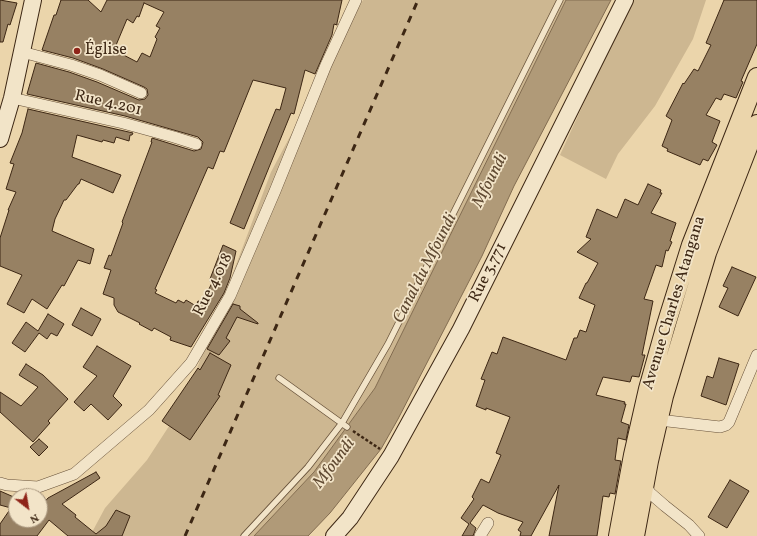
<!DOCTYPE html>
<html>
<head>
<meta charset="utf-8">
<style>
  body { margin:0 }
  #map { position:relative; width:757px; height:536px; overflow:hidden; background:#ebd5ab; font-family:Vollkorn,serif }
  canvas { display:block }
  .north { position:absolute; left:8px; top:488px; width:40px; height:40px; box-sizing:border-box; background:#f2e4c8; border:1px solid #aa9880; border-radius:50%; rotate:149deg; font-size:11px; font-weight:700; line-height:16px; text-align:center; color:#3d2714 }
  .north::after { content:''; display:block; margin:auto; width:14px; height:18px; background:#8f2418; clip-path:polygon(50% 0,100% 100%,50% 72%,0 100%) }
</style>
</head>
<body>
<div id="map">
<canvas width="757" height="536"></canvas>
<div class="north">N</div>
</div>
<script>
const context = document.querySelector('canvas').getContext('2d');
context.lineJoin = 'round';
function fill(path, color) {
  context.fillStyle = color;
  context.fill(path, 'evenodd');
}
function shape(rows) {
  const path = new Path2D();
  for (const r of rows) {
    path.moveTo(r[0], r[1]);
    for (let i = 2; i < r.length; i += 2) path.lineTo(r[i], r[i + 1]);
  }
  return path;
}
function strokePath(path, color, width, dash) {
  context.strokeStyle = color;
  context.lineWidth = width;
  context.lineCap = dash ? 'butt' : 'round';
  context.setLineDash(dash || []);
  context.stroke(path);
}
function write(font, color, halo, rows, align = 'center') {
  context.font = font + ' Vollkorn,serif';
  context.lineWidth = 3.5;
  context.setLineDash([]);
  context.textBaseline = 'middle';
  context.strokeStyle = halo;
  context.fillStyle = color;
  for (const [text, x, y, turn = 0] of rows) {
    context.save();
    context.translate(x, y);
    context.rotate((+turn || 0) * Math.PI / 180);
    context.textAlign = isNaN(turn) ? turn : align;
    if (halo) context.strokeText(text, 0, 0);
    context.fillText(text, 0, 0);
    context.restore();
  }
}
const green = shape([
  [363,0,566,0,375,388,314,472,254,536,90,536,105,508,147,460,184,403,271,172],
  [631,0,706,0,693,39,655,106,618,154,606,179,560,155]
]);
const water = shape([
  [566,0,611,0,514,186,482,256,398,419,381,449,330,513,308,536,254,536,314,472,375,388,566,0]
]);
const building = shape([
  [0,0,17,3,10,25,8,24,3,42,0,42,0,0],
  [61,0,88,0,101,12,107,0,342,0,337,23,337,25,334,24,332,35,315,74,305,70,294,114,291,113,244,229,230,223,276,109,280,110,286,88,253,80,224,152,220,151,213,169,208,167,155,289,157,290,155,293,176,303,178,300,184,303,186,300,196,306,198,301,202,302,212,283,210,282,212,279,210,279,223,245,236,251,230,278,224,293,191,347,170,340,171,337,154,328,152,331,139,324,140,323,118,312,114,305,114,298,103,294,111,270,104,268,109,255,111,256,123,223,122,222,152,142,151,142,152,138,194,151,201,149,203,142,198,137,125,116,27,94,36,63,69,72,97,82,139,100,145,99,148,95,147,89,144,87,103,69,73,58,42,50,54,15,56,15,61,0],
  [144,3,164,12,156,26,160,28,155,37,157,39,150,57,142,53,137,62,114,50,127,19,133,23,137,16,139,17,144,3],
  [724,0,757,0,757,44,741,81,743,82,736,98,724,94,721,100,716,98,706,115,720,121,712,142,717,145,708,161,703,159,700,165,667,151,668,149,662,146,672,120,666,116,683,83,684,84,694,69,698,71,711,45,706,43,724,0],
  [28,109,133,133,132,135,130,135,129,141,116,137,114,143,103,140,102,142,77,135,72,157,121,175,113,193,81,179,79,184,78,184,66,200,64,200,55,219,52,231,94,249,90,264,78,260,64,286,62,285,47,309,32,299,24,313,7,304,22,275,0,266,0,238,9,210,8,210,16,192,6,189,14,164,10,163,22,133,28,109],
  [648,184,661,190,660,193,662,193,651,213,676,223,670,241,672,242,668,251,666,250,662,267,656,265,644,299,653,301,642,355,645,355,639,377,632,376,630,382,603,377,596,395,625,402,624,404,626,404,621,422,629,425,626,440,618,438,615,460,621,461,615,494,610,493,609,497,603,496,597,536,549,536,559,485,531,536,520,536,521,532,518,530,523,522,498,513,483,505,470,523,476,528,473,536,462,536,469,524,461,518,474,499,472,497,481,479,489,483,501,455,496,453,510,417,486,408,486,410,476,406,485,380,481,379,492,352,497,354,503,337,566,360,574,338,577,338,580,330,586,332,595,305,579,298,586,283,587,283,598,263,577,252,591,239,586,237,597,209,617,218,625,199,638,205,648,184],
  [732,267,756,277,738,316,719,307,728,288,723,286,732,267],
  [233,304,240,306,240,309,258,323,258,324,237,317,226,338,230,341,219,355,207,349,233,304],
  [81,308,101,319,92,336,72,325,81,308],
  [48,314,64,324,57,336,51,333,47,339,39,333,25,352,12,343,26,322,38,331,48,314],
  [97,346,131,366,113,396,122,405,108,420,91,404,84,411,74,402,97,376,83,367,97,346],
  [210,353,231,365,218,395,220,396,190,440,162,421,198,368,200,370,210,353],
  [719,358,739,364,726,405,701,396,707,376,713,378,719,358],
  [26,364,43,375,68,399,48,421,50,423,33,442,0,412,0,392,21,406,38,387,19,375,26,364],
  [39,439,48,447,39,456,30,447,39,439],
  [96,472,100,478,62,504,76,515,75,517,96,534,106,526,116,510,130,516,122,536,68,536,49,520,37,536,0,536,0,524,11,508,0,505,0,491,16,498,16,520,40,520,40,507,48,498,96,472],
  [730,480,749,491,727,528,708,517,730,480]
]);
const path = shape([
  [353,431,380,449]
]);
const service = shape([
  [279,378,347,427],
  [244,536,308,467,342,423,388,344,560,0]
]);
const minor = shape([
  [22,52,71,65,100,75,141,93],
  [12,98,123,123,174,137,196,144],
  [659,420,720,427,726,425,729,422,757,355],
  [0,483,7,485,38,487,74,474,149,410,191,363,230,296,275,191,326,65,356,0],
  [645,485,650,493,665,506,689,525,699,536],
  [480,536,488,523]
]);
const secondary = shape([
  [0,139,12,98,33,0],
  [334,536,350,518,391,456,461,329,625,0]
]);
const primary = shape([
  [618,536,633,455,648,389,666,325,691,245,757,77],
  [635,536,649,461,664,396,707,253,757,124]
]);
const rail = shape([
  [185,536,418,0]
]);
const markers = [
  [77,51,4,"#8f2418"]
];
const poiNames = [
  ["Église",85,51]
];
const streetNames = [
  ["Rue 4.201",108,104,13],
  ["Rue 3.771",489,273,-63],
  ["Rue 4.018",214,285,-63],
  ["Avenue Charles Atangana",675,303,-73]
];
const waterNames = [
  ["Mfoundi",491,181,-63],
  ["Canal du Mfoundi",426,269,-63],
  ["Mfoundi",335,464,-53]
];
fill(green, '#cdb791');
fill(water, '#b09a78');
strokePath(water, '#826c50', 1);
fill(building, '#978163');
strokePath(building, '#3d2714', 1);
strokePath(service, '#68523a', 7);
strokePath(minor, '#68523a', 12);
strokePath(secondary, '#3d2714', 18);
strokePath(primary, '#3d2714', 20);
strokePath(path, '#3d2714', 2.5, [3, 2]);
strokePath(service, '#f2e4c8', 5.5);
strokePath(minor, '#f2e4c8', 11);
strokePath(secondary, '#f2e4c8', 16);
strokePath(primary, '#ebd5ab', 18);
strokePath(rail, '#3d2714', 3, [7, 7]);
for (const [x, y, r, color] of markers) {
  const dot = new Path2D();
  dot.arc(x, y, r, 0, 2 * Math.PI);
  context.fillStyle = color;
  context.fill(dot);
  strokePath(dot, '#f2e4c8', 1.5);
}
write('16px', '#3d2714', '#f2e4c8', poiNames, 'left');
write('16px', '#3d2714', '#f2e4c8', streetNames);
write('italic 17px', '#604a32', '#f2e4c8', waterNames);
</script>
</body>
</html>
